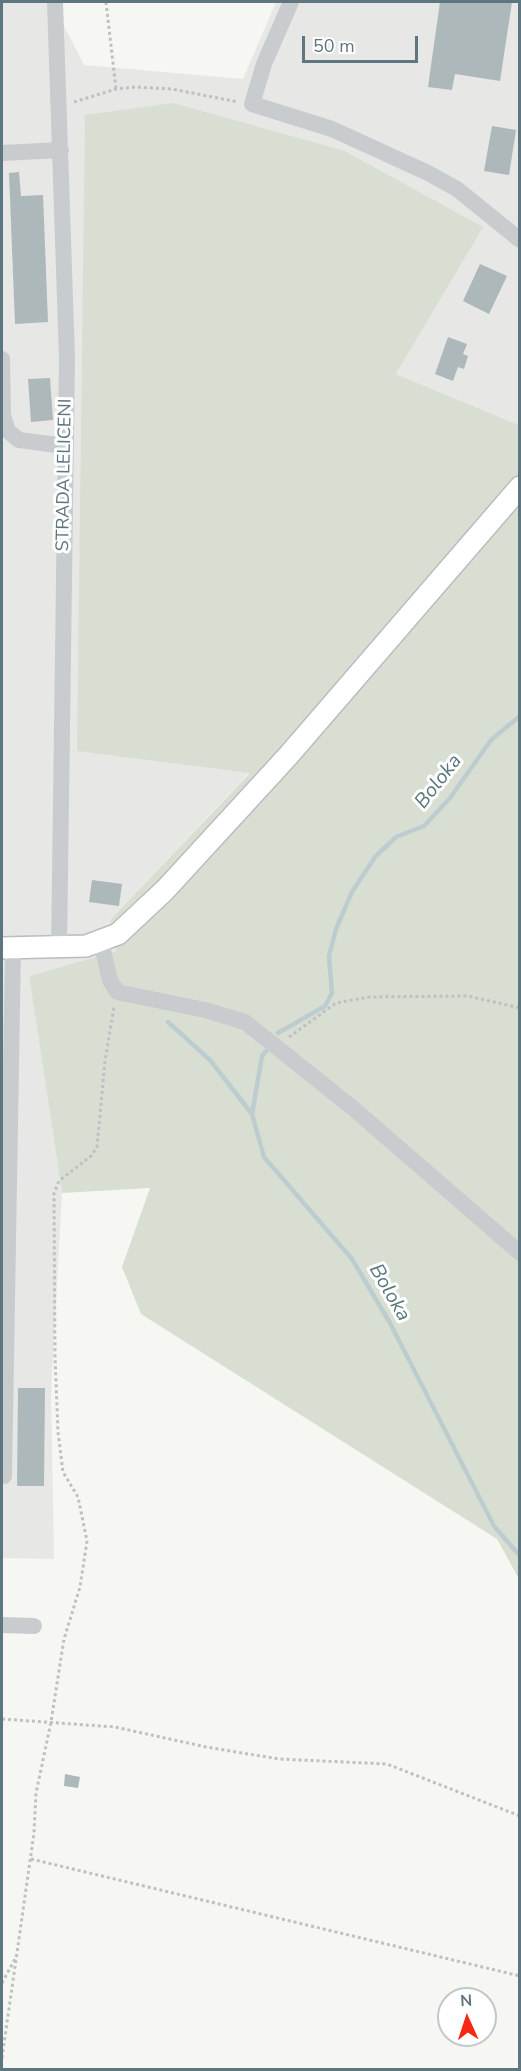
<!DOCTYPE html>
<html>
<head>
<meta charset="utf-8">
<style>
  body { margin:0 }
  #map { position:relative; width:521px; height:2071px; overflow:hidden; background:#f6f6f2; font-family:"Nunito Sans",sans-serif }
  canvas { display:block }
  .frame { position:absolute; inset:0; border:3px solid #5e7680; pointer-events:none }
  .north { position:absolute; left:437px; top:1987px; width:60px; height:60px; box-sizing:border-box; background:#fff; border:2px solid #bfc8cc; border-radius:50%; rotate:357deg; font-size:16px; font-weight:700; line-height:24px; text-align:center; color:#5e7680 }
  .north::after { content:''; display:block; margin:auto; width:21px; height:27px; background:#f52813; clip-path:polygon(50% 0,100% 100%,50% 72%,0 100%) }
  .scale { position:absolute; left:302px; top:36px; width:116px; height:27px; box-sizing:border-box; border:3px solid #5e7680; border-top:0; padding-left:8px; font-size:18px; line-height:21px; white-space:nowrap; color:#5e7680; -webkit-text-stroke:4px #fff; paint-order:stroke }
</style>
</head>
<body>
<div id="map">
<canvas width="521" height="2071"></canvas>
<div class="frame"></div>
<div class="north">N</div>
<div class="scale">50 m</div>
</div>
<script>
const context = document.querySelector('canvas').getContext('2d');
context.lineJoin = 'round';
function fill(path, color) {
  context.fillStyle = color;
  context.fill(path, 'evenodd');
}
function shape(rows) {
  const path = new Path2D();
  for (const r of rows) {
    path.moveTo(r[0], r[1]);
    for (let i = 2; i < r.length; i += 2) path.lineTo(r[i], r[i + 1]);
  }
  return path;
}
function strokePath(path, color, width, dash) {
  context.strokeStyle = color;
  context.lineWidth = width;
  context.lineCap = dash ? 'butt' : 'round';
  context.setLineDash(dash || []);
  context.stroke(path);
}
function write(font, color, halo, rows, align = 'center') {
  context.font = font + ' "Nunito Sans",sans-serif';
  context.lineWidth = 6;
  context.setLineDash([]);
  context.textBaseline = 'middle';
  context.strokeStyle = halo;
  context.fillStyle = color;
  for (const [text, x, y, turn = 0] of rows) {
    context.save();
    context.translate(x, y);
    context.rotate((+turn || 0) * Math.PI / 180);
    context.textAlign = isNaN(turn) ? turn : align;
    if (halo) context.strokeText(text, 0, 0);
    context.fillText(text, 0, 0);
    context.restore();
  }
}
const built = shape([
  [2,2,52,2,84,65,243,79,276,2,519,2,519,425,396,374,482,227,345,151,250,772,110,920,116,951,29,976,62,1193,51,1394,54,1559,2,1558]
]);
const green = shape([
  [173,103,345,151,483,227,396,374,519,425,519,1579,497,1539,141,1314,122,1267,150,1188,62,1193,29,976,116,951,110,920,250,773,77,751,85,115]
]);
const stream = shape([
  [168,1022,210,1060,252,1114],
  [278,1033,325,1006,332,993,329,956,336,929,352,892,375,857,396,837,424,826,450,798,491,740,520,716],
  [267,1050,262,1056,252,1114,264,1157,352,1259,390,1323,494,1526,520,1556]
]);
const building = shape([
  [440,2,512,2,500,81,455,74,452,90,428,87],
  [492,126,516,130,509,175,484,171],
  [19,172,21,196,43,195,48,322,15,324,9,173],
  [480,264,507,276,489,314,463,301],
  [448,337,467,344,463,354,468,356,464,369,458,367,453,381,435,374],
  [50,378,53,420,31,422,28,379],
  [92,880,122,884,119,906,89,902],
  [18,1388,45,1388,44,1486,17,1486],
  [65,1774,80,1777,78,1788,64,1786]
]);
const path = shape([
  [106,2,116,89],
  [74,102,116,89,135,87,172,89,238,102],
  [289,1037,336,1003,369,997,468,996,520,1008],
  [2,1719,115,1727,206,1747,279,1759,387,1764,520,1816],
  [31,1859,520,1976],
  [2,1983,15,1959],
  [2,2058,34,1833,36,1793,51,1722,64,1639,80,1587,87,1541,78,1497,63,1472,58,1432,55,1357,54,1193,59,1181,91,1156,97,1147,105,1061,114,1007]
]);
const minor = shape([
  [55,2,67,359,59,948],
  [291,2,264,64,252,104,332,129,428,173,457,189,520,240],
  [2,153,61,150],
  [2,359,3,416,8,431,19,440,65,446],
  [101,942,110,980,117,992,205,1010,245,1022,354,1109,520,1253],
  [2,1476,4,1476,13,948],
  [2,1625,34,1626]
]);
const major = shape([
  [2,948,86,946,118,934,165,890,288,756,520,487]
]);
const streetNames = [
  ["STRADA LELICENI",65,475,-89]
];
const waterNames = [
  ["Boloka",439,782,-52],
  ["Boloka",389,1293,60]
];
fill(built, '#e7e7e5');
fill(green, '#d8dfd2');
strokePath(stream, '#bdcccf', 4.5);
fill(building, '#adb8bb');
strokePath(major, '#b8bdc0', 24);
strokePath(path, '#bec1c3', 3, [3, 3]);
strokePath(minor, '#c8ccce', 16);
strokePath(major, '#fff', 21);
write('18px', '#5e7680', '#fff', streetNames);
write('italic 20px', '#58777c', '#fff', waterNames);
</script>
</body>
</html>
